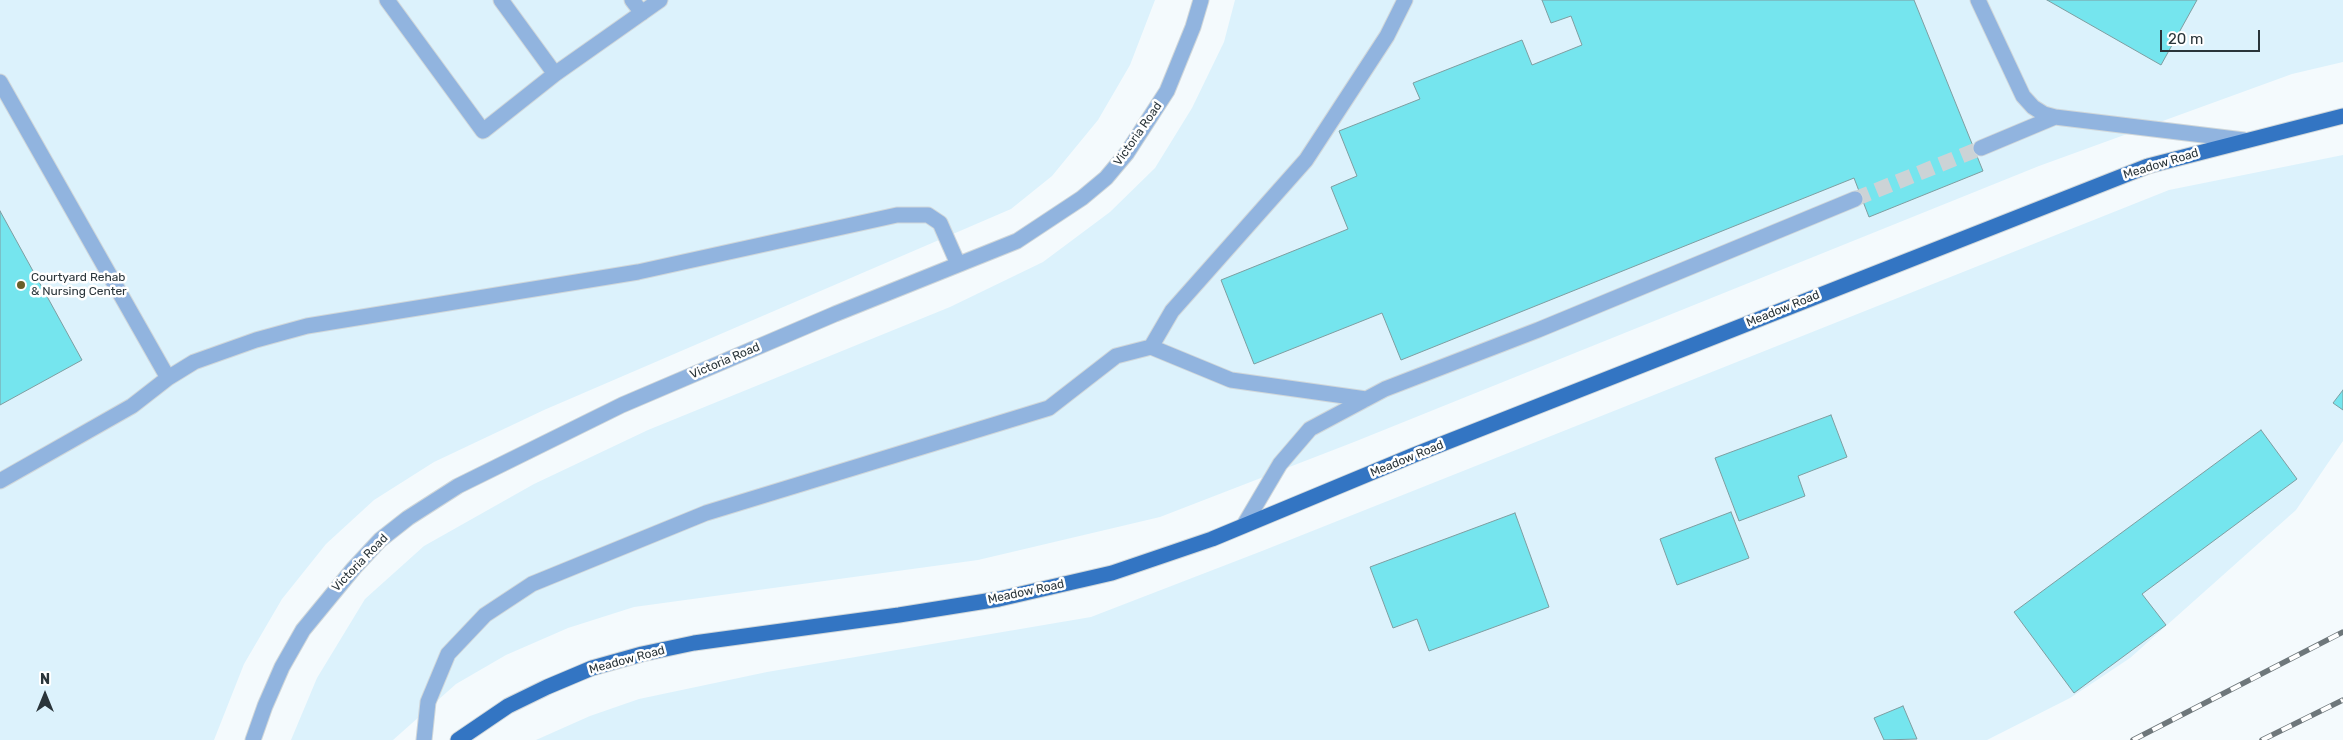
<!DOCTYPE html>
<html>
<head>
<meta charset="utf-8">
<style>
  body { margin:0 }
  #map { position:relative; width:2343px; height:740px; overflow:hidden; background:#f4fafd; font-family:Rubik,sans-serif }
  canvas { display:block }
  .north { position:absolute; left:20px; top:670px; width:50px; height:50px; -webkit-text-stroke:4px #fff; paint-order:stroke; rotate:0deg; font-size:14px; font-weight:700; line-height:20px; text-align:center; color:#2a353a }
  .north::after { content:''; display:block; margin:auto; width:18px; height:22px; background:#2a353a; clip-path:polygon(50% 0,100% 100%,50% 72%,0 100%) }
  .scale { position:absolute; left:2160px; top:30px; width:100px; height:22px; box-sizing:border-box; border:2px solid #2a353a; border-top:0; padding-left:6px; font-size:15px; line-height:18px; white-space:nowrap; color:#2a353a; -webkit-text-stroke:4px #fff; paint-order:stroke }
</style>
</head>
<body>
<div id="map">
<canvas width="2343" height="740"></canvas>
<div class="north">N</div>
<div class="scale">20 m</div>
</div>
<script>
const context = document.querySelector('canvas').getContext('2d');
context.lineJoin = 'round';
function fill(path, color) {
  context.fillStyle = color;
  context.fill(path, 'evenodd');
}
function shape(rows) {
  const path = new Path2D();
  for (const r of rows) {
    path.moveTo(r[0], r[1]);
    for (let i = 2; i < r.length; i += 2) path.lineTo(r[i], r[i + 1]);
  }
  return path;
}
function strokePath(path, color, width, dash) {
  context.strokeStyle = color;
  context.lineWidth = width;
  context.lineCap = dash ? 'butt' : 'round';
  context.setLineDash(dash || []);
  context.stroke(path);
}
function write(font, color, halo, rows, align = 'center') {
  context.font = font + ' Rubik,sans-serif';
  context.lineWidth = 5;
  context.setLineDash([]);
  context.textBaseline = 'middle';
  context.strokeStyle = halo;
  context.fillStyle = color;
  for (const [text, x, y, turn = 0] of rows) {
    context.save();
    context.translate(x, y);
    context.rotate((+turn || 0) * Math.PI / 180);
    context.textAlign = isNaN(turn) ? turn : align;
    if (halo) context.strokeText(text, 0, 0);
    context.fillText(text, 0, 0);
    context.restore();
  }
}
const built = shape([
  [0,0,1155,0,1130,65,1098,120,1052,176,1011,209,544,410,434,462,374,500,326,544,282,599,244,664,214,740,0,740],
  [1235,0,2343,0,2343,62,2292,74,2039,166,1354,442,1160,517,978,560,634,607,568,628,506,655,456,684,393,740,291,740,317,678,365,599,424,546,534,484,648,430,950,307,1043,262,1110,212,1155,168,1192,108,1224,42],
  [2343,155,2343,441,2296,510,2130,658,2070,698,1987,740,536,740,590,716,639,699,767,672,1091,617,1262,551,2169,190]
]);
const building = shape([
  [1542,0,1914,0,1983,171,1869,217,1854,178,1401,360,1382,313,1254,364,1221,280,1348,229,1331,187,1357,176,1339,131,1420,99,1413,83,1522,40,1532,65,1582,45,1571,16,1551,23,1542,0],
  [2047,0,2197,0,2161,65,2047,0],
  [0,211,82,360,0,405,0,211],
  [2343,390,2343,410,2333,403,2343,390],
  [1831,415,1847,457,1798,476,1805,496,1739,521,1715,458,1831,415],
  [2261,430,2297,479,2142,594,2166,625,2074,693,2014,612,2261,430],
  [1731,512,1749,558,1677,585,1660,539,1731,512],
  [1515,513,1549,607,1429,651,1417,619,1393,628,1370,567,1515,513],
  [1903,706,1917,739,1884,740,1874,718,1903,706]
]);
const minorTunnel = shape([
  [1855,199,1981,148]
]);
const minor = shape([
  [387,0,483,131,555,74,660,0],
  [501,0,555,74],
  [632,0,642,13],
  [1978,0,2023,96,2033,107,2044,114,2055,117,2244,140],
  [0,82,168,378],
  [1981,148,2055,117],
  [1151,347,1231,380,1366,399],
  [0,481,132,406,168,378,194,362,256,340,307,326,638,272,897,215,928,215,940,223,958,264],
  [1244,525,1280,464,1310,429,1385,389,1538,330,1855,199],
  [253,740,265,706,282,667,303,630,354,568,380,540,408,518,458,486,622,405,835,314,1017,241,1082,198,1106,178,1127,153,1167,91,1193,27,1201,0],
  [424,740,428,702,448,654,485,615,532,584,706,513,1049,408,1116,356,1151,347,1172,311,1306,160,1387,36,1405,0]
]);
const major = shape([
  [458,740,508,706,547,687,592,668,642,654,694,643,899,615,999,599,1112,573,1212,539,1414,455,2148,166,2343,116]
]);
const rail = shape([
  [2133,740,2343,632],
  [2262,740,2343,700]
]);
const markers = [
  [21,285,5,"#695f2b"]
];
const streetNames = [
  ["Victoria Road",1138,134,-55],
  ["Meadow Road",2161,164,-17],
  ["Meadow Road",1783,309,-22],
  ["Victoria Road",725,361,-23],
  ["Meadow Road",1407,459,-22],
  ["Victoria Road",360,563,-46],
  ["Meadow Road",1026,592,-12],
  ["Meadow Road",627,660,-15]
];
const poiNames = [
  ["Courtyard Rehab",31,278],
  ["& Nursing Center",31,292]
];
fill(built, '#dcf2fc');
fill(building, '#75e5ee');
strokePath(building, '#7e9ea1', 1);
strokePath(minorTunnel, '#ccd3d6', 15, [15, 8]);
strokePath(minor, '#d0d7da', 17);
strokePath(major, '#d0d7da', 17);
strokePath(minor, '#91b4df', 15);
strokePath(major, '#3375c3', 15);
strokePath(rail, '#6e777b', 5.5);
strokePath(rail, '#fff', 4, [11]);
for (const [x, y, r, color] of markers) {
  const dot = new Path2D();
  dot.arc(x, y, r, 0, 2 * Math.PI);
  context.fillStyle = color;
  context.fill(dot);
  strokePath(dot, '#fff', 2);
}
write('12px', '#2a353a', '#fff', streetNames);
write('12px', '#2a353a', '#fff', poiNames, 'left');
</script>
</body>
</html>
